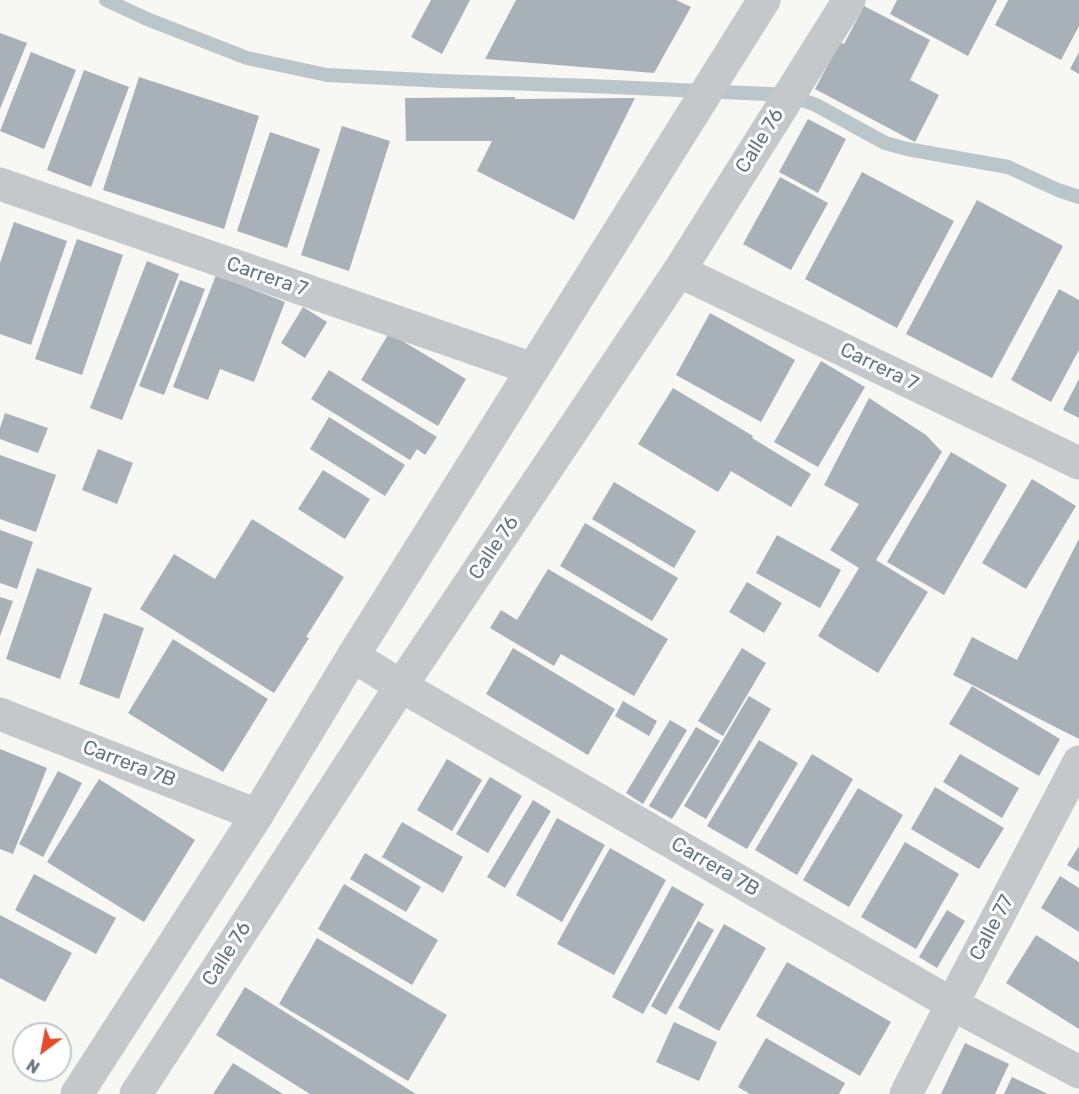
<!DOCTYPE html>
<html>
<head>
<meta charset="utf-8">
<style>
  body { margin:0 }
  #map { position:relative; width:1079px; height:1094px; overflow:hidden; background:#f7f7f3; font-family:Rubik,sans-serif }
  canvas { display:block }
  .north { position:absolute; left:12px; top:1022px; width:60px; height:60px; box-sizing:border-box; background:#fff; border:2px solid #c1c9ce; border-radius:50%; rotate:212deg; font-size:16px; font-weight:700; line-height:24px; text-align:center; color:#657885 }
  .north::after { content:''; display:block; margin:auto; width:21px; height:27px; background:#e34c27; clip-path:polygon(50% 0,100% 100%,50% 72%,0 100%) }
</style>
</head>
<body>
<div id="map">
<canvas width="1079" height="1094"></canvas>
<div class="north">N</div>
</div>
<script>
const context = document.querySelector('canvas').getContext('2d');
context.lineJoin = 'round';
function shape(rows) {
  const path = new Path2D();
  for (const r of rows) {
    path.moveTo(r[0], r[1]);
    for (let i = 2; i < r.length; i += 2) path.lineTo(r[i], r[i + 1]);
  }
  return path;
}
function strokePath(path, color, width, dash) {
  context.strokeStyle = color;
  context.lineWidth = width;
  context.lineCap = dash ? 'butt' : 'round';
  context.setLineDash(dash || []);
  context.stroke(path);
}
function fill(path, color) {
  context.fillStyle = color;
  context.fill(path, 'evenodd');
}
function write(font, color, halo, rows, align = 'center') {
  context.font = font + ' Rubik,sans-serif';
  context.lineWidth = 6;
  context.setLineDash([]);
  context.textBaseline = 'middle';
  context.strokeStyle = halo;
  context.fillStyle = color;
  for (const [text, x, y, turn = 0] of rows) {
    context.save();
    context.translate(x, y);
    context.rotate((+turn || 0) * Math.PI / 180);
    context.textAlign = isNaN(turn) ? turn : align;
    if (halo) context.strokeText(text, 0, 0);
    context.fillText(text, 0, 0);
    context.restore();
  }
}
const stream = shape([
  [106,0,147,19,247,58,327,75,443,81,591,86,789,95,816,105,885,143,907,149,1008,167,1058,190,1079,197]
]);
const building = shape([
  [431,0,470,0,442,54,411,37],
  [516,0,676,0,691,7,654,73,485,59],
  [897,0,997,0,968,56,890,14],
  [1008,0,1079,0,1079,26,1061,60,995,25],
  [864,6,930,40,910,80,939,95,915,142,815,89,840,42,844,44],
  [0,33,27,43,0,109],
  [31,52,76,70,44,149,0,131],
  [1079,52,1079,74,1070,69],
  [84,70,129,87,91,187,47,170],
  [139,77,259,116,224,229,103,190],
  [515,97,515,99,635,98,574,220,477,171,492,141,406,141,405,98],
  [808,119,846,139,818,193,779,172],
  [342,126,390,141,349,271,301,255],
  [270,132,320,149,287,248,237,231],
  [862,172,954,221,897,328,805,279],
  [780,177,828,203,791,270,743,244],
  [977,200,1063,246,992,378,906,334],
  [14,222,67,241,31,345,0,334,0,263],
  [77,239,123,255,82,375,35,359],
  [147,261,179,274,122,420,90,408],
  [216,275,285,302,254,382,220,369,208,400,173,387],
  [180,280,205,289,164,395,139,386],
  [1059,289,1079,300,1079,350,1051,402,1011,380],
  [303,307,327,322,305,358,281,343],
  [710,313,795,360,761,422,676,375],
  [389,333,466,379,438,426,361,380],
  [821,361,865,387,818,467,774,442],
  [329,370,437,437,425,455,417,449,410,460,311,399],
  [1079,379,1079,418,1063,410],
  [673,388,753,436,752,438,811,474,791,507,731,471,718,492,638,444],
  [869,398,926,435,942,452,876,560,928,592,878,673,818,636,859,568,830,550,859,504,824,485],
  [5,413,48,428,38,453,0,439,0,428],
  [329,417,405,465,385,496,310,449],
  [98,449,133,463,117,504,82,490],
  [951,452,1007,485,944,595,887,562],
  [0,455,56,475,36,532,0,519],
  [323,470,370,499,345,539,298,509],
  [1032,479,1076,506,1026,589,982,563],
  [614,482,696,531,674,568,592,519],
  [252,519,344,577,306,637,309,638,274,693,140,609,174,554,215,579],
  [585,523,678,578,652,621,560,566],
  [0,530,33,542,17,589,0,583],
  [777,535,841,570,820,608,756,573],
  [1079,539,1079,739,953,675,972,637,1017,660],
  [37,568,92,588,60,679,6,659],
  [548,569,668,639,634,696,561,654,554,666,490,628,501,610,517,620],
  [747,582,782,603,764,633,729,612],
  [0,597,13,601,0,636],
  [104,613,144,628,119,699,79,684],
  [173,639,268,699,223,772,128,713],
  [513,648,615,709,588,755,486,694],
  [742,648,766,663,723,736,698,721],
  [972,686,1060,739,1039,776,949,724],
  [749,696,771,709,706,819,684,806],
  [623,701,657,721,649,736,615,716],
  [670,720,687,730,643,804,626,793],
  [696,727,720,741,672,819,649,806],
  [759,740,798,763,747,849,707,826],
  [0,749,47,768,13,854,0,849],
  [812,754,853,779,797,875,755,850],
  [960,754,1019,788,1002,818,943,782],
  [447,759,482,780,452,831,417,810],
  [58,771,82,783,43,857,19,844],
  [490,777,522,796,488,853,456,834],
  [99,779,195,840,144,922,47,862],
  [935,787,1004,828,979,869,911,829],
  [858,788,903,815,849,907,803,880],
  [533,800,551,811,505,888,487,877],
  [557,818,605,845,562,922,516,895],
  [402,822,463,857,443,893,382,857],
  [905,842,959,874,916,949,861,917],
  [1079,846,1079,872,1067,865],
  [610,848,666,880,614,975,557,944],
  [365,853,421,887,406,912,350,879],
  [34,874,116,918,96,954,15,910],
  [1060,876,1079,888,1079,932,1041,908],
  [344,884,438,940,412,985,318,929],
  [672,886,704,904,643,1014,612,997],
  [947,910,965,921,937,968,919,957],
  [0,915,72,953,45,1002,0,978],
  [698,921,714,930,666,1015,651,1006],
  [724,924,766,948,719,1031,678,1008],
  [1036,935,1079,962,1079,1029,1006,983],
  [317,938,447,1015,408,1081,279,1004],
  [787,962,891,1022,860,1076,756,1016],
  [245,987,416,1094,310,1094,216,1035],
  [674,1022,717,1042,699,1081,656,1062],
  [766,1038,845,1083,839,1094,750,1094,738,1087],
  [965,1043,1009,1064,995,1094,941,1094],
  [233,1063,283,1094,213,1094],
  [1012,1077,1048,1094,1004,1094]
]);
const minor = shape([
  [0,184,533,369],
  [679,271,1079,463],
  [353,656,401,686,952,1004,1079,1072],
  [0,714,257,815],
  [906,1094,952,1004,1079,762]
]);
const tertiary = shape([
  [77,1094,257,815,353,656,764,0],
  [136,1094,401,686,679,271,849,0]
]);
const streetNames = [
  ["Calle 76",760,141,-58],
  ["Carrera 7",267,277,19],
  ["Carrera 7",879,367,26],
  ["Calle 76",494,548,-56],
  ["Carrera 7B",129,764,21],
  ["Carrera 7B",715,867,30],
  ["Calle 77",992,928,-62],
  ["Calle 76",227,954,-57]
];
strokePath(stream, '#bac6c9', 14);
fill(building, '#a8b1b7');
strokePath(minor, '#c4c8cb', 33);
strokePath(tertiary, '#c4c8cb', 33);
write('20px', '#657885', '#fff', streetNames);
</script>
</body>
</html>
